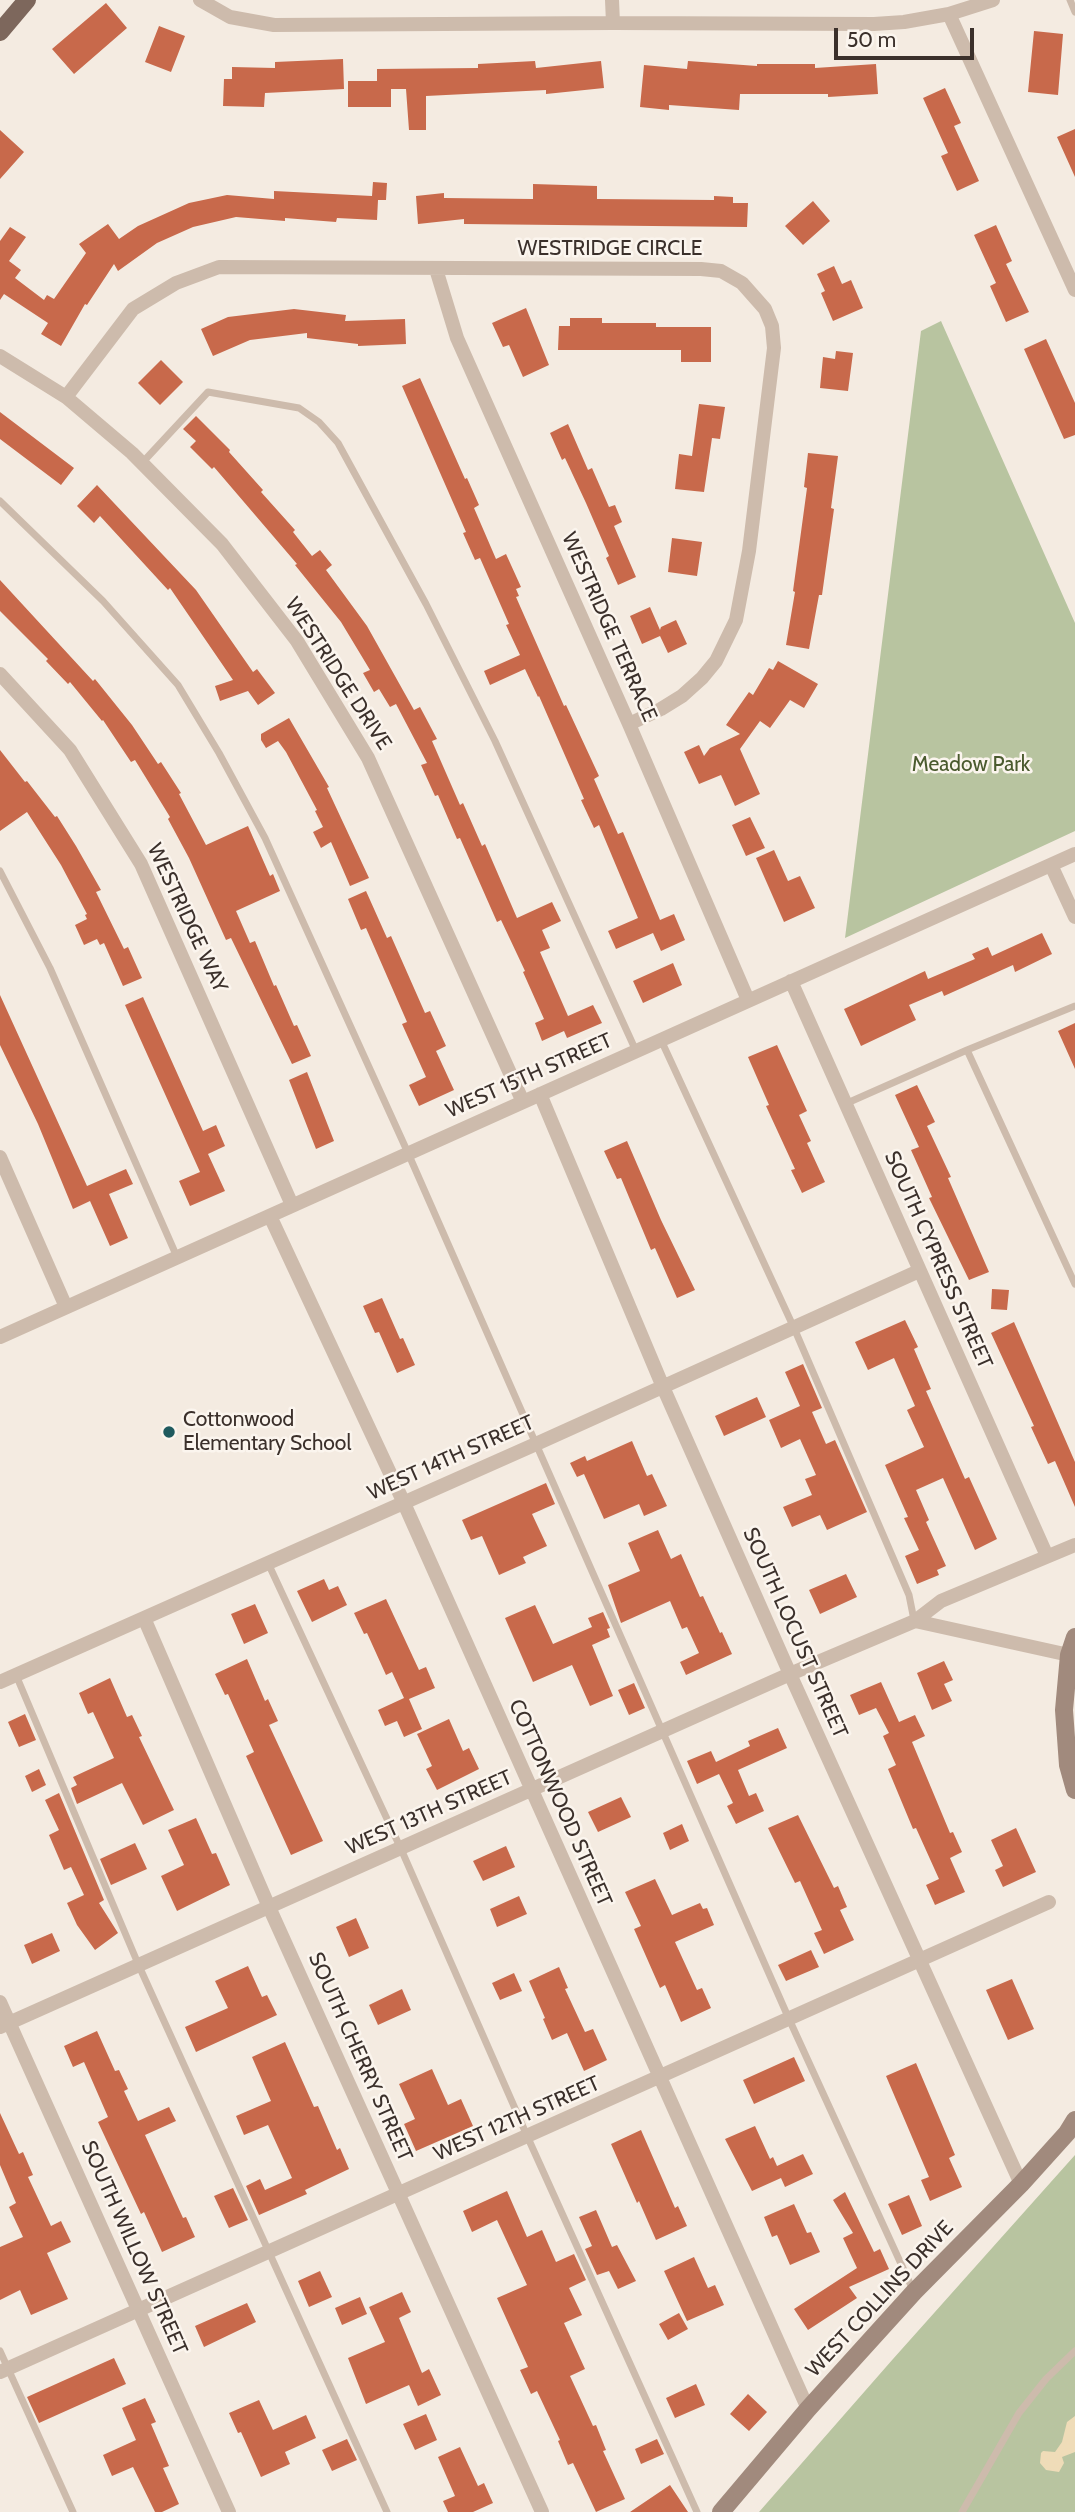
<!DOCTYPE html>
<html>
<head>
<meta charset="utf-8">
<style>
  body { margin:0 }
  #map { position:relative; width:1075px; height:2512px; overflow:hidden; background:#f4ebe1; font-family:Cabin,sans-serif }
  canvas { display:block }
  .scale { position:absolute; left:834px; top:28px; width:140px; height:32px; box-sizing:border-box; border:4px solid #3b302b; border-top:0; padding-left:9px; font-size:21px; line-height:24px; white-space:nowrap; color:#3b302b; -webkit-text-stroke:5px #fbf5ee; paint-order:stroke }
</style>
</head>
<body>
<div id="map">
<canvas width="1075" height="2512"></canvas>
<div class="scale">50 m</div>
</div>
<script>
const context = document.querySelector('canvas').getContext('2d');
context.lineJoin = 'round';
function fill(path, color) {
  context.fillStyle = color;
  context.fill(path, 'evenodd');
}
function shape(rows) {
  const path = new Path2D();
  for (const r of rows) {
    path.moveTo(r[0], r[1]);
    for (let i = 2; i < r.length; i += 2) path.lineTo(r[i], r[i + 1]);
  }
  return path;
}
function strokePath(path, color, width, dash) {
  context.strokeStyle = color;
  context.lineWidth = width;
  context.lineCap = dash ? 'butt' : 'round';
  context.setLineDash(dash || []);
  context.stroke(path);
}
function write(font, color, halo, rows, align = 'center') {
  context.font = font + ' Cabin,sans-serif';
  context.lineWidth = 5;
  context.setLineDash([]);
  context.textBaseline = 'middle';
  context.strokeStyle = halo;
  context.fillStyle = color;
  for (const [text, x, y, turn = 0] of rows) {
    context.save();
    context.translate(x, y);
    context.rotate((+turn || 0) * Math.PI / 180);
    context.textAlign = isNaN(turn) ? turn : align;
    if (halo) context.strokeText(text, 0, 0);
    context.fillText(text, 0, 0);
    context.restore();
  }
}
const green = shape([
  [941,321,1075,623,1075,831,845,938,921,331],
  [1075,2155,1075,2512,759,2512,893,2359]
]);
const sand = shape([
  [1075,2416,1075,2452,1062,2457,1064,2463,1059,2472,1046,2470,1040,2463,1041,2453,1043,2451,1055,2452,1062,2442,1067,2422]
]);
const building = shape([
  [106,3,127,28,74,74,52,49],
  [159,26,185,36,171,72,145,62],
  [1034,31,1063,34,1058,95,1028,92],
  [343,59,344,89,265,93,264,107,223,106,224,79,232,79,232,67,275,68,275,62],
  [535,61,536,68,601,61,604,88,546,94,546,90,426,96,426,130,409,130,406,89,391,89,391,107,348,107,348,81,377,81,377,69,478,68,478,64],
  [688,61,757,66,757,64,815,64,815,68,876,64,878,94,828,97,828,94,740,94,739,110,669,105,669,110,640,107,644,65,687,69],
  [945,88,961,123,954,126,979,181,957,191,941,156,948,153,923,98],
  [1075,129,1075,177,1057,137],
  [0,130,24,152,0,179],
  [373,182,387,183,386,200,378,200,377,220,337,218,336,222,285,218,285,221,236,217,193,227,157,243,118,271,114,264,87,305,85,304,61,346,41,334,48,323,4,294,0,300,0,241,10,227,26,237,9,261,21,270,15,278,44,300,47,295,54,299,86,253,79,244,108,224,119,239,138,226,189,203,227,195,274,199,274,191,372,196],
  [533,184,597,186,597,199,714,200,714,196,733,197,733,203,748,203,747,227,464,224,464,219,418,224,416,196,444,193,444,198,533,199],
  [813,201,830,221,803,245,785,226],
  [996,225,1012,261,1006,264,1029,312,1006,322,990,286,996,283,974,235],
  [834,266,842,284,851,280,863,308,833,321,821,293,825,291,817,274],
  [526,308,549,365,523,377,509,345,503,347,492,323],
  [294,309,346,315,345,321,405,319,406,344,358,346,358,344,307,338,307,333,250,340,213,356,201,329,228,317],
  [570,318,602,318,602,323,656,323,656,327,711,327,711,362,681,362,681,350,558,350,559,326,570,326],
  [1046,339,1075,403,1075,435,1064,439,1024,349],
  [836,351,853,353,848,391,820,388,823,357,835,359],
  [161,360,183,382,160,405,138,383],
  [420,378,465,479,467,478,479,505,474,508,496,559,506,554,521,587,516,589,519,596,516,597,564,706,566,705,599,776,594,779,618,834,623,832,660,920,674,914,685,940,661,951,653,933,616,949,608,931,638,918,599,825,594,828,581,800,584,799,539,696,538,697,525,669,490,685,484,671,520,655,506,625,509,624,480,558,475,560,463,533,466,532,402,386],
  [699,404,725,407,720,439,712,438,704,492,675,489,679,454,692,456],
  [0,412,74,468,61,485,0,439],
  [196,416,230,450,229,452,263,490,261,492,295,530,293,532,312,556,320,550,332,565,326,570,367,626,414,710,420,707,437,739,432,741,460,805,463,803,482,846,485,844,517,918,552,902,561,921,542,930,550,948,540,952,568,1016,593,1005,602,1023,567,1038,564,1031,542,1041,535,1023,544,1019,523,972,525,971,501,920,497,922,460,838,457,839,438,795,435,796,421,765,427,763,396,704,390,707,379,689,374,692,363,673,370,670,341,622,295,565,297,564,214,467,212,469,190,447,196,441,183,429],
  [568,424,588,470,592,468,609,507,615,505,622,522,614,526,636,577,618,585,606,558,609,556,586,503,565,458,562,460,550,433],
  [808,453,838,456,831,508,834,509,822,595,819,595,809,649,786,645,795,592,793,591,807,488,804,487],
  [97,485,196,590,253,672,257,669,275,693,258,705,248,691,220,701,215,686,233,680,170,588,168,590,100,516,94,523,77,506],
  [672,538,702,542,697,576,668,572],
  [0,580,93,681,95,679,132,725,158,764,161,762,181,793,179,794,206,845,248,826,270,876,273,874,280,891,236,911,250,943,255,941,274,986,276,985,294,1026,297,1025,311,1056,292,1064,231,938,226,940,189,858,168,819,170,817,135,760,131,762,103,720,102,721,70,682,68,684,46,661,48,659,0,611],
  [650,607,660,630,661,627,676,620,687,644,668,653,660,636,642,644,630,616],
  [778,661,818,684,804,708,790,700,770,728,760,721,740,749,760,794,735,806,721,775,699,784,684,752,699,745,704,756,710,748,740,734,726,725,749,692,753,695,769,668,773,670],
  [289,718,329,787,327,788,369,878,350,886,331,842,321,848,313,832,323,827,315,811,317,810,286,752,278,741,266,748,261,740,261,734],
  [0,750,25,782,27,781,55,817,57,816,76,846,101,890,96,892,124,949,128,947,142,978,123,986,104,943,100,945,97,939,84,945,75,925,87,919,85,915,87,914,61,865,27,812,0,831],
  [750,817,765,848,746,856,732,825],
  [774,850,788,881,800,876,815,908,784,922,756,858],
  [366,891,387,938,391,936,425,1013,430,1011,446,1046,436,1051,454,1090,419,1106,409,1085,426,1077,402,1024,407,1022,366,928,361,930,348,899],
  [1042,933,1052,954,1015,972,1013,965,944,996,942,991,909,1005,916,1020,861,1046,844,1009,925,971,928,979,975,959,972,954,988,947,992,956],
  [673,963,682,985,643,1003,633,981],
  [0,995,87,1186,126,1169,133,1184,109,1194,128,1238,110,1246,90,1201,73,1209,38,1124,0,1045],
  [143,997,203,1131,216,1125,225,1146,208,1154,225,1191,190,1206,179,1181,200,1172,125,1005],
  [1075,1023,1075,1069,1058,1031],
  [777,1045,807,1111,799,1115,811,1141,807,1143,825,1182,802,1193,791,1170,795,1169,766,1106,769,1105,748,1057],
  [307,1072,334,1141,316,1149,289,1080],
  [917,1085,935,1122,927,1126,951,1177,948,1178,989,1272,969,1280,929,1198,932,1197,911,1150,919,1147,895,1095],
  [627,1141,661,1220,695,1290,677,1298,655,1248,651,1250,621,1178,617,1179,604,1151],
  [992,1289,1009,1290,1007,1310,991,1309],
  [382,1298,400,1339,403,1338,415,1365,397,1373,379,1332,375,1333,363,1306],
  [905,1320,918,1347,914,1349,931,1389,926,1391,965,1479,969,1477,997,1539,975,1550,943,1478,916,1490,929,1520,926,1522,946,1566,937,1570,939,1575,917,1584,905,1556,919,1550,904,1518,908,1517,885,1465,924,1447,907,1410,915,1406,894,1358,868,1370,855,1342],
  [1014,1322,1075,1462,1075,1507,1055,1461,1048,1464,1031,1427,1034,1426,991,1333],
  [803,1364,822,1408,812,1412,826,1444,835,1440,867,1512,827,1530,820,1515,792,1527,783,1507,812,1495,805,1479,816,1475,800,1439,781,1448,769,1420,800,1406,785,1372],
  [757,1397,766,1417,724,1436,715,1416],
  [632,1441,647,1476,652,1474,667,1506,644,1516,639,1504,604,1519,584,1474,577,1477,570,1463,585,1456,587,1461],
  [546,1483,555,1504,532,1514,547,1546,523,1557,526,1563,499,1575,482,1536,471,1540,462,1520],
  [658,1530,671,1559,681,1554,700,1597,703,1596,720,1633,722,1632,732,1654,686,1675,680,1662,699,1653,687,1627,682,1629,670,1601,621,1623,608,1585,640,1571,628,1543],
  [846,1574,857,1597,820,1614,809,1590],
  [324,1579,329,1590,338,1586,347,1605,312,1622,297,1591],
  [386,1599,419,1670,426,1667,435,1688,409,1699,422,1729,404,1737,397,1721,385,1726,378,1710,404,1698,392,1672,386,1675,367,1633,364,1634,354,1613],
  [255,1604,268,1633,244,1644,231,1614],
  [535,1605,553,1644,592,1627,588,1618,603,1612,610,1628,607,1629,610,1637,592,1645,613,1696,590,1706,572,1665,533,1682,505,1618],
  [247,1659,265,1701,268,1699,278,1721,269,1725,323,1841,291,1855,246,1756,254,1752,228,1694,225,1695,215,1674],
  [944,1661,953,1680,944,1684,952,1701,932,1710,917,1673],
  [110,1678,127,1717,132,1715,142,1736,139,1737,174,1810,143,1825,122,1783,77,1804,71,1788,77,1785,73,1777,114,1758,93,1712,88,1714,79,1693],
  [881,1682,899,1722,915,1715,925,1736,912,1742,950,1833,953,1832,962,1852,950,1858,965,1892,935,1905,926,1885,939,1879,916,1828,913,1829,888,1769,896,1765,883,1736,889,1733,876,1708,859,1715,850,1695],
  [634,1683,645,1708,629,1715,618,1690],
  [25,1714,36,1740,19,1747,8,1722],
  [449,1719,463,1751,469,1748,479,1769,437,1790,426,1769,432,1766,417,1734],
  [778,1728,787,1748,738,1770,749,1796,756,1793,764,1811,736,1824,727,1806,733,1803,719,1774,697,1784,687,1761,711,1751,716,1762,750,1746,748,1741],
  [39,1769,46,1785,32,1792,25,1776],
  [59,1793,104,1900,99,1903,118,1933,95,1950,77,1925,67,1903,84,1895,71,1867,64,1870,49,1835,59,1830,45,1800],
  [621,1797,631,1817,598,1832,588,1812],
  [798,1815,834,1888,838,1886,847,1907,840,1910,854,1940,824,1954,814,1933,822,1930,800,1881,795,1883,768,1828],
  [196,1818,212,1854,216,1853,230,1885,177,1911,161,1876,184,1865,168,1830],
  [682,1824,689,1841,670,1850,663,1833],
  [1016,1828,1036,1872,1003,1887,995,1870,1003,1866,991,1840],
  [135,1843,147,1869,111,1885,100,1859],
  [506,1846,515,1867,483,1881,473,1861],
  [655,1879,672,1915,700,1903,703,1909,707,1908,714,1925,675,1942,697,1990,702,1988,711,2008,681,2022,665,1985,660,1988,634,1929,641,1926,625,1892],
  [519,1896,527,1914,497,1927,490,1909],
  [356,1918,369,1948,349,1957,336,1927],
  [52,1933,60,1951,32,1964,24,1945],
  [811,1950,819,1967,786,1981,778,1965],
  [248,1966,262,1997,267,1995,277,2015,196,2052,185,2027,228,2008,215,1981],
  [559,1967,568,1988,565,1989,585,2032,593,2029,607,2060,584,2071,567,2033,552,2040,543,2019,545,2018,529,1981],
  [514,1973,522,1991,500,2000,492,1983],
  [1012,1979,1034,2029,1008,2040,986,1990],
  [402,1989,411,2010,378,2025,369,2005],
  [97,2031,115,2071,119,2070,128,2089,124,2091,138,2121,169,2107,176,2121,145,2135,183,2218,186,2217,195,2237,162,2252,144,2212,141,2214,98,2122,108,2117,84,2062,73,2067,64,2046],
  [285,2042,314,2107,318,2106,337,2150,340,2148,349,2169,305,2190,307,2194,259,2215,246,2186,260,2179,265,2190,292,2178,268,2125,244,2135,236,2116,271,2101,252,2057],
  [794,2057,805,2081,754,2104,743,2080],
  [916,2063,955,2155,949,2158,962,2187,930,2201,921,2180,929,2177,886,2076],
  [432,2069,448,2105,461,2099,473,2126,416,2151,404,2124,415,2119,399,2084],
  [0,2113,19,2154,23,2152,33,2175,28,2177,51,2226,61,2221,71,2242,47,2253,68,2299,31,2315,20,2290,0,2300,0,2247,23,2237,9,2207,16,2203,0,2165],
  [755,2126,770,2159,773,2157,777,2166,803,2154,813,2174,785,2187,781,2178,752,2191,725,2139],
  [641,2130,675,2208,678,2206,687,2226,656,2240,639,2201,637,2203,611,2144],
  [233,2188,248,2220,229,2228,214,2196],
  [507,2191,527,2237,542,2230,556,2262,574,2254,586,2280,569,2288,582,2315,564,2323,585,2369,570,2376,593,2426,596,2425,606,2450,603,2451,625,2499,596,2512,573,2463,568,2465,558,2441,560,2440,537,2391,531,2394,520,2370,528,2367,497,2298,527,2285,497,2220,472,2232,463,2211],
  [845,2192,874,2252,880,2249,889,2269,849,2287,857,2298,808,2330,794,2309,857,2268,843,2238,853,2233,833,2200],
  [909,2195,922,2226,902,2235,888,2204],
  [794,2204,807,2233,811,2232,820,2252,790,2265,777,2235,772,2237,764,2217],
  [596,2210,612,2247,617,2245,636,2281,618,2289,609,2271,597,2275,585,2249,592,2246,579,2217],
  [694,2257,708,2288,715,2285,724,2305,687,2321,664,2271],
  [320,2271,332,2297,309,2307,298,2281],
  [402,2292,411,2312,399,2318,422,2373,429,2369,441,2395,418,2406,409,2385,366,2404,348,2358,385,2342,369,2307],
  [360,2297,367,2314,342,2325,335,2308],
  [247,2303,256,2322,204,2347,195,2326],
  [679,2313,688,2329,668,2340,659,2324],
  [114,2358,126,2384,39,2423,27,2397],
  [696,2384,705,2405,675,2418,666,2398],
  [748,2394,767,2412,749,2431,730,2414],
  [145,2398,156,2422,151,2424,169,2466,163,2468,179,2504,162,2512,155,2512,133,2467,112,2476,103,2455,136,2440,122,2408],
  [259,2400,273,2430,306,2415,316,2438,285,2452,290,2464,261,2477,241,2432,238,2433,229,2413],
  [426,2414,437,2440,415,2450,403,2424],
  [347,2439,357,2460,332,2471,322,2450],
  [657,2439,664,2454,641,2464,635,2449],
  [460,2447,478,2486,484,2483,493,2503,473,2512,448,2512,443,2501,455,2496,438,2457],
  [670,2485,688,2512,630,2512]
]);
const service = shape([
  [1070,0,1075,12],
  [142,463,208,392,299,408,319,422,338,443,426,604,495,741,636,1051],
  [0,501,103,601,178,685,219,753,265,838,408,1153,789,2019,913,2290],
  [0,871,50,968,177,1257],
  [661,1040,794,1328,909,1595,914,1620],
  [967,1050,1075,1284],
  [845,1104,967,1050,1075,1006],
  [268,1563,401,1849,528,2138,697,2512],
  [16,1675,139,1966,387,2512],
  [0,2351,73,2512],
  [962,2512,1019,2413,1046,2379,1075,2351]
]);
const minor = shape([
  [200,0,230,17,274,25,613,23,874,24,904,22,949,14,993,0],
  [612,0,613,23],
  [949,14,1075,290],
  [436,269,457,338,629,724,748,1000],
  [0,356,66,397,132,453,222,544,297,641,368,758,523,1102],
  [66,397,133,309,176,283,219,267,701,269,721,271,742,283,765,309,772,326,774,348,749,551,736,620,716,661,702,678,682,696,661,709,629,724],
  [0,674,70,750,141,864,292,1205],
  [1051,865,1075,917],
  [791,981,1047,1556],
  [540,1094,663,1387,790,1674,1021,2184],
  [0,1157,66,1307],
  [270,1216,403,1501,808,2409],
  [0,1337,1075,854],
  [144,1618,269,1907,542,2512],
  [915,1621,1069,1655],
  [0,1682,536,1444,919,1271],
  [0,2002,229,2512],
  [0,2027,790,1674,915,1621,941,1601,1075,1545],
  [0,2372,1049,1902]
]);
const secondary = shape([
  [1075,1637,1069,1655,1064,1710,1068,1765,1075,1790],
  [721,2512,808,2409,914,2292,1021,2184,1067,2133,1075,2120]
]);
const primary = shape([
  [0,32,27,0]
]);
const markers = [
  [169,1432,7,"#1f5a5e"]
];
const streetNames = [
  ["WESTRIDGE CIRCLE",610,249],
  ["WESTRIDGE TERRACE",609,627,66],
  ["WESTRIDGE DRIVE",338,674,57],
  ["WESTRIDGE WAY",187,918,65],
  ["WEST 15TH STREET",529,1076,-24],
  ["SOUTH CYPRESS STREET",938,1260,66],
  ["WEST 14TH STREET",451,1458,-24],
  ["SOUTH LOCUST STREET",795,1633,66],
  ["COTTONWOOD STREET",560,1803,66],
  ["WEST 13TH STREET",429,1813,-24],
  ["SOUTH CHERRY STREET",360,2057,66],
  ["WEST 12TH STREET",517,2119,-24],
  ["SOUTH WILLOW STREET",134,2248,66],
  ["WEST COLLINS DRIVE",880,2299,-47]
];
const parkNames = [
  ["Meadow Park",971,765]
];
const poiNames = [
  ["Cottonwood",183,1420],
  ["Elementary School",183,1444]
];
fill(green, '#b8c4a0');
fill(sand, '#efdcb8');
fill(building, '#c8694b');
strokePath(service, '#cdbbac', 7);
strokePath(minor, '#cdbbac', 14);
strokePath(secondary, '#a18a7d', 18);
strokePath(primary, '#7d675c', 18);
for (const [x, y, r, color] of markers) {
  const dot = new Path2D();
  dot.arc(x, y, r, 0, 2 * Math.PI);
  context.fillStyle = color;
  context.fill(dot);
  strokePath(dot, '#fbf5ee', 2.5);
}
write('21px', '#3b302b', '#fbf5ee', streetNames);
write('21px', '#4a5a2e', '#fbf5ee', parkNames);
write('21px', '#3b302b', '#fbf5ee', poiNames, 'left');
</script>
</body>
</html>
